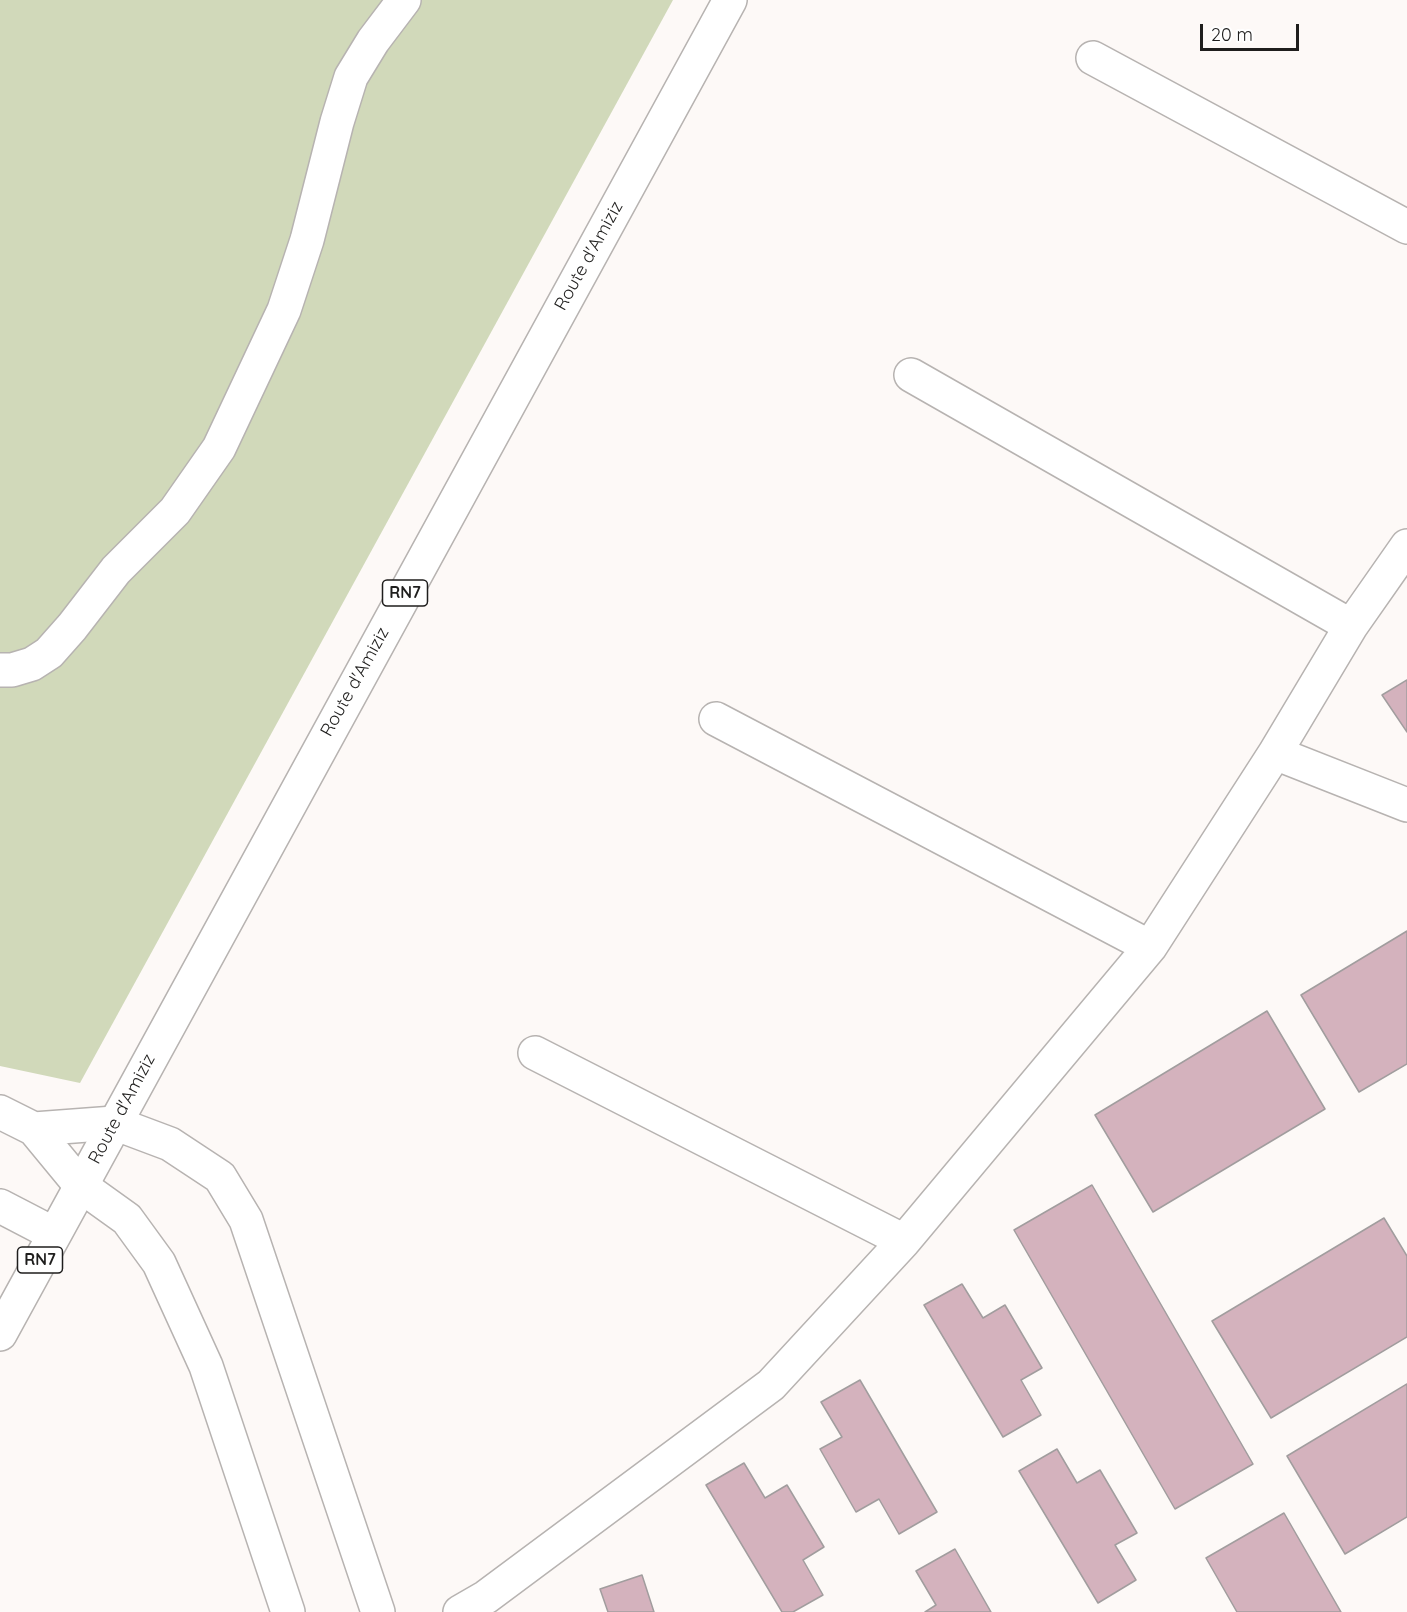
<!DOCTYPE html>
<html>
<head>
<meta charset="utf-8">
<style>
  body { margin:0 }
  #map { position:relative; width:1407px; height:1612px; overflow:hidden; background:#fdf9f7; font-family:Quicksand,sans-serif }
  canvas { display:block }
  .scale { position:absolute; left:1200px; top:24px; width:99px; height:27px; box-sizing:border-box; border:3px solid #1f1e1d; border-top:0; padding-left:8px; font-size:18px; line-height:21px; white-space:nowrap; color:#1f1e1d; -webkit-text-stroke:4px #fff; paint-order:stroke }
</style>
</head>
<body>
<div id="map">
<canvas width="1407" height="1612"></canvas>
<div class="scale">20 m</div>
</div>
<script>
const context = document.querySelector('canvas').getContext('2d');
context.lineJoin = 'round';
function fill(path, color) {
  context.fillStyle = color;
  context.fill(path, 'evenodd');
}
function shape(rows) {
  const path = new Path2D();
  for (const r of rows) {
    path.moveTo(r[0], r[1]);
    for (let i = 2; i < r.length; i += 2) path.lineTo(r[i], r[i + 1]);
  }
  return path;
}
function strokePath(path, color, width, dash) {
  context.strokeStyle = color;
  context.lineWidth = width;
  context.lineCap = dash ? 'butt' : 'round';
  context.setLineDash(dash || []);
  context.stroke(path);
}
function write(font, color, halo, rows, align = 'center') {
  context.font = font + ' Quicksand,sans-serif';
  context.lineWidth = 6;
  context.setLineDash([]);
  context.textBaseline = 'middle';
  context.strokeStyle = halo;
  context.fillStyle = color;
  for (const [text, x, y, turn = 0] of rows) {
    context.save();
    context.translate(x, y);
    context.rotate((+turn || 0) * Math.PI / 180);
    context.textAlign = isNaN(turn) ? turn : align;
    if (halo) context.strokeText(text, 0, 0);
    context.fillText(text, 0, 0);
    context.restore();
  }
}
const green = shape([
  [0,0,673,0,80,1083,0,1066]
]);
const building = shape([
  [1407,680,1407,732,1382,695,1407,680],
  [1407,931,1407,1064,1359,1092,1301,995,1407,931],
  [1267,1011,1325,1109,1153,1212,1095,1115,1267,1011],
  [1092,1185,1253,1464,1175,1509,1014,1230,1092,1185],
  [1384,1218,1407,1256,1407,1337,1271,1418,1212,1321,1384,1218],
  [962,1284,983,1318,1005,1305,1042,1368,1021,1380,1041,1415,1003,1437,924,1305,962,1284],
  [860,1380,937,1512,899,1534,879,1499,856,1512,820,1449,842,1437,821,1402,860,1380],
  [1407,1384,1407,1517,1345,1554,1287,1456,1407,1384],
  [1057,1449,1077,1483,1100,1470,1137,1533,1115,1545,1136,1580,1098,1603,1019,1471,1057,1449],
  [744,1463,765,1498,787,1485,824,1547,803,1560,823,1595,793,1612,782,1612,706,1485,744,1463],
  [1284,1513,1341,1612,1237,1612,1206,1558,1284,1513],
  [955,1549,991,1612,925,1612,936,1605,916,1571,955,1549],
  [642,1575,654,1612,608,1612,600,1589,642,1575]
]);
const minor = shape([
  [1093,58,1407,227],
  [911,375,1351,626],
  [0,670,12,670,32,664,49,653,72,627,116,570,175,511,219,448,284,310,307,240,337,122,351,77,373,41,404,0],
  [716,719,1150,947],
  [1275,753,1407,805],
  [535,1053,904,1241],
  [0,1112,34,1129,81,1186,127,1219,159,1263,206,1366,288,1612],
  [34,1129,114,1123,170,1144,220,1177,246,1220,378,1612],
  [0,1206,54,1234],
  [460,1612,486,1597,771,1385,904,1241,1150,947,1275,753,1351,626,1407,546]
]);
const major = shape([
  [0,1334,730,0]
]);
const shields = [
  [405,593,45],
  [40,1260,45]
];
const shieldNames = [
  ["RN7",405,593],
  ["RN7",40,1260]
];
const streetNames = [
  ["Route d'Amiziz",589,256,-61],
  ["Route d'Amiziz",355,682,-61],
  ["Route d'Amiziz",122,1109,-62]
];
fill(green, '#d1d9ba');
fill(building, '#d4b2bd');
strokePath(building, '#a19d9e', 1.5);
strokePath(minor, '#b7b3b1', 36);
strokePath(major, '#b7b3b1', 36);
strokePath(minor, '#fff', 33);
strokePath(major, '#fff', 33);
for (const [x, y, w] of shields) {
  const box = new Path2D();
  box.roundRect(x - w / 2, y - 13, w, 26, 4.5);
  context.fillStyle = '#fff';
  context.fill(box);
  strokePath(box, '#1f1e1d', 1.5);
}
write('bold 16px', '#1f1e1d', null, shieldNames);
write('18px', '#1f1e1d', '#fff', streetNames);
</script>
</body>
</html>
